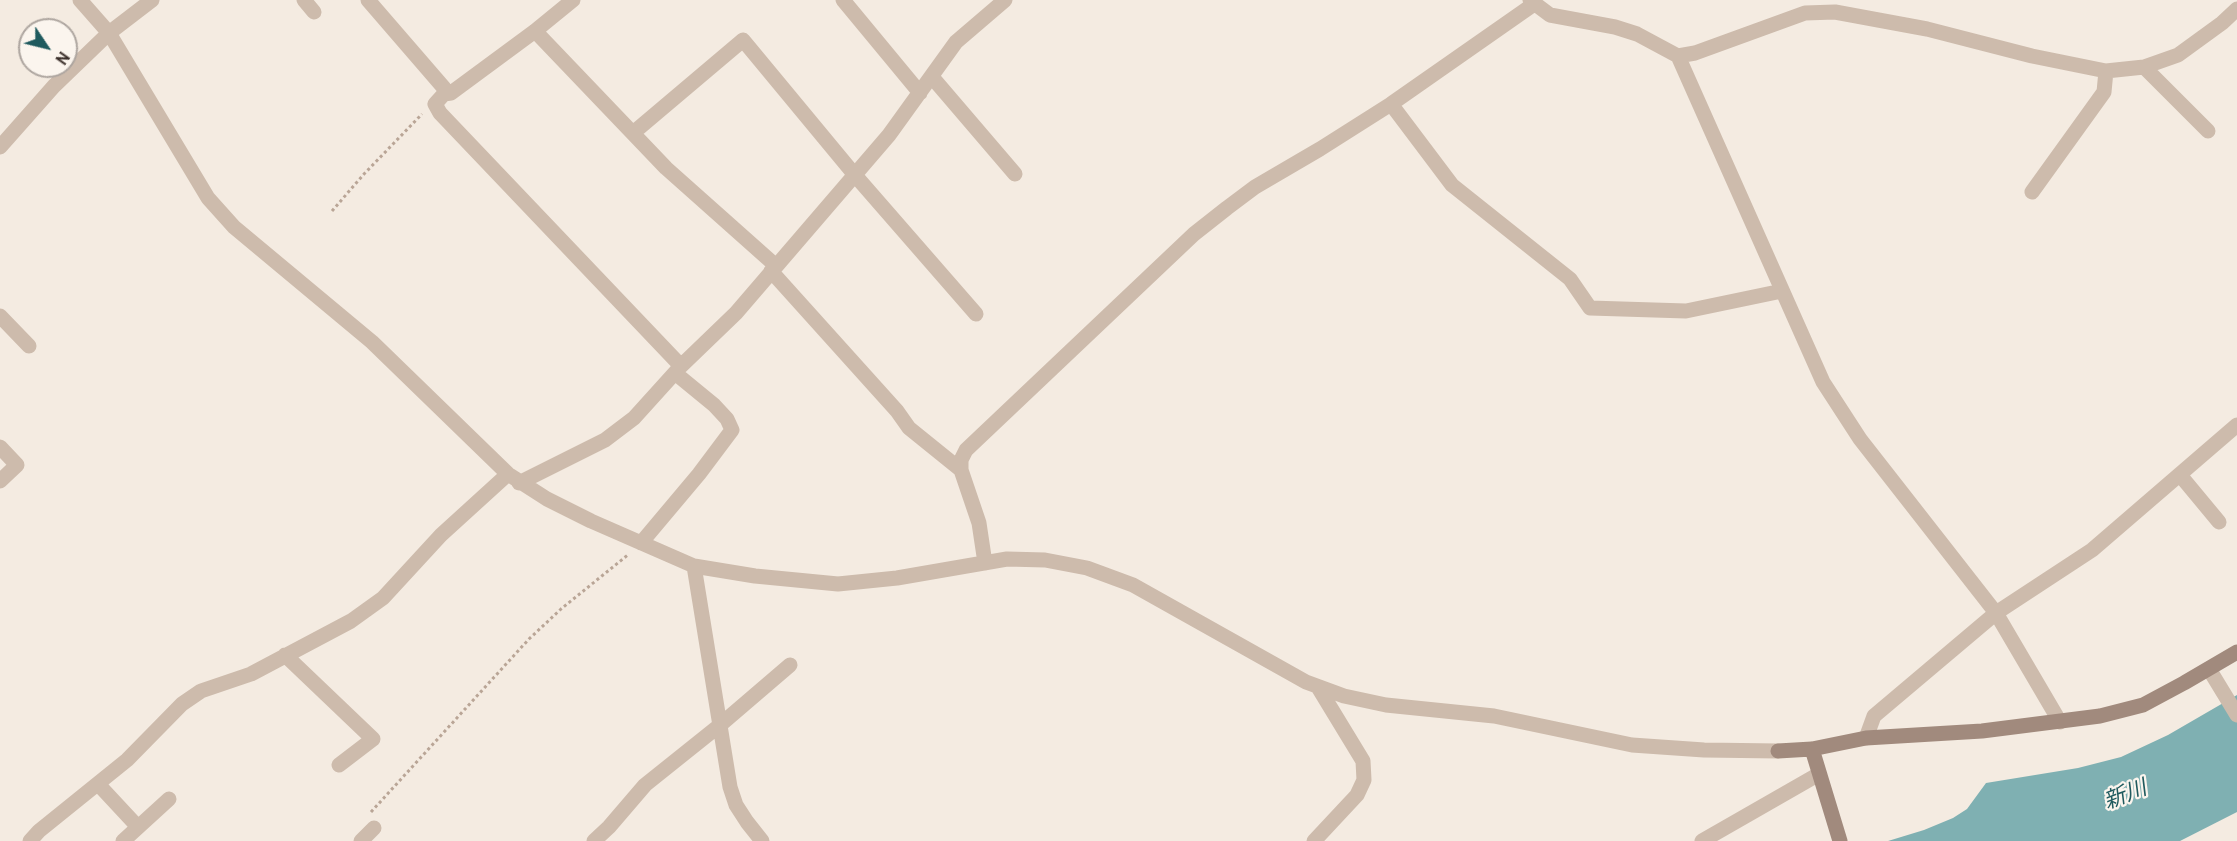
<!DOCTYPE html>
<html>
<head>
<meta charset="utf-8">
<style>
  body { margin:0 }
  #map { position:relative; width:2237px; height:841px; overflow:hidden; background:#f4ebe1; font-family:Overpass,sans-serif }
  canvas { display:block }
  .north { position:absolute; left:18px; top:18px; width:60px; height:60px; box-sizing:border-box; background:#fbf5ee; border:2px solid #aea6a0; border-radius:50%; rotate:125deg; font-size:16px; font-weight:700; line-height:24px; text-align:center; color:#3b302b }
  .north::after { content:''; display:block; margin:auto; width:21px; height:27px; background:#1f5a5e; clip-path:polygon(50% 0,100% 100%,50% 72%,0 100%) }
</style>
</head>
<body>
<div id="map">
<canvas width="2237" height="841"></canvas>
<div class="north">N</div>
</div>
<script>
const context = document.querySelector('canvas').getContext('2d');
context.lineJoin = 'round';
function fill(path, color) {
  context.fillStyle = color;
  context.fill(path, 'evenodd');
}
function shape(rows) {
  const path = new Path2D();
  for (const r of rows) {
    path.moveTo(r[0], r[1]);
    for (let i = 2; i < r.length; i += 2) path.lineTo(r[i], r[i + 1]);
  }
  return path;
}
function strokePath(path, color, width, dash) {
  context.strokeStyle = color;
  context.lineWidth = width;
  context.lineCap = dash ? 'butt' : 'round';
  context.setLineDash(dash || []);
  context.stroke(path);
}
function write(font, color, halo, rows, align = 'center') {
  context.font = font + ' Overpass,"Noto Sans JP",sans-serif';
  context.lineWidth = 4.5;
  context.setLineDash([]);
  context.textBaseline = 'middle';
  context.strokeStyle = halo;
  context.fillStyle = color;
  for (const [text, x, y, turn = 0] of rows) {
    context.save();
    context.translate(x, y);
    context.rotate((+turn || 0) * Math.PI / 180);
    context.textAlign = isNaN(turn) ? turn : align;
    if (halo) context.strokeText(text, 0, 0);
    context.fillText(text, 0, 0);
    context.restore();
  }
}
const water = shape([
  [2237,695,2237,812,2180,841,1888,841,1924,830,1953,818,1967,809,1986,783,2078,768,2121,757,2168,735]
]);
const path = shape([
  [332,211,364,174,422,114],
  [371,812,529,639,561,609,629,554]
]);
const street = shape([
  [80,0,109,33,208,198,234,227,372,342,508,474,547,499,591,521,694,566,755,576,838,584,897,578,1007,559,1045,560,1087,568,1133,585,1306,682,1344,696,1386,705,1494,716,1632,745,1704,750,1778,751],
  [304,0,314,12],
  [368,0,444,88,444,94,435,104,440,113,681,366],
  [843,0,920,93],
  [1530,0,1550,15,1615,27,1637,34,1678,56,1695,53,1805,13,1835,12,1927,29,2032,56,2106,71,2144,67,2178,55,2222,23,2237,9],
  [535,31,666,168,775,265],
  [1678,56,1823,382,1860,439,1996,613,2060,722],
  [2144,67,2208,131],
  [932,77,1015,174],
  [444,94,451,93,535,31,573,0],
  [1391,104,1452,185,1570,279,1590,308,1686,311,1782,291],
  [633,133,743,40,854,174,976,314],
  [0,147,54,86,109,33,152,0],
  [2032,192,2104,92,2106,71],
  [771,271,897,411,909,428,961,470],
  [0,316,29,346],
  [0,447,17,465,0,481],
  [2180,475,2219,522],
  [519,483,605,440,634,418,681,366,736,313,889,135,956,42,1005,0],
  [641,543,699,474,732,430,727,419,714,405,675,373],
  [985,563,979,523,961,470,961,460,966,450,1194,234,1227,208,1255,187,1320,149,1391,104,1534,4],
  [694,566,730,787,736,805,747,822,762,841],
  [285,655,373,739,339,765],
  [2209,669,2237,715],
  [1866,738,1874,716,1996,613,2092,550,2237,425],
  [98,784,138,827],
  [30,841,39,831,127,760,182,704,201,691,251,674,351,621,383,598,441,535,508,474],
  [123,841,169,799],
  [361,841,374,828],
  [594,841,609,827,645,785,720,725,790,665],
  [1314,841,1357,795,1364,780,1363,761,1318,687],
  [1702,841,1819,774]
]);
const secondary = shape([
  [1812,749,1840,841],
  [1778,751,1812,749,1866,738,1982,731,2100,716,2143,705,2184,683,2237,652]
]);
const waterNames = [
  ["新川",2126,797,-21]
];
fill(water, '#7fb0b2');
strokePath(path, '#b9a596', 3, [3, 3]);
strokePath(street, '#cdbbac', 15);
strokePath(secondary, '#a18a7d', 15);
write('italic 22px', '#1f5a5e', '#fbf5ee', waterNames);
</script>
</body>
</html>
